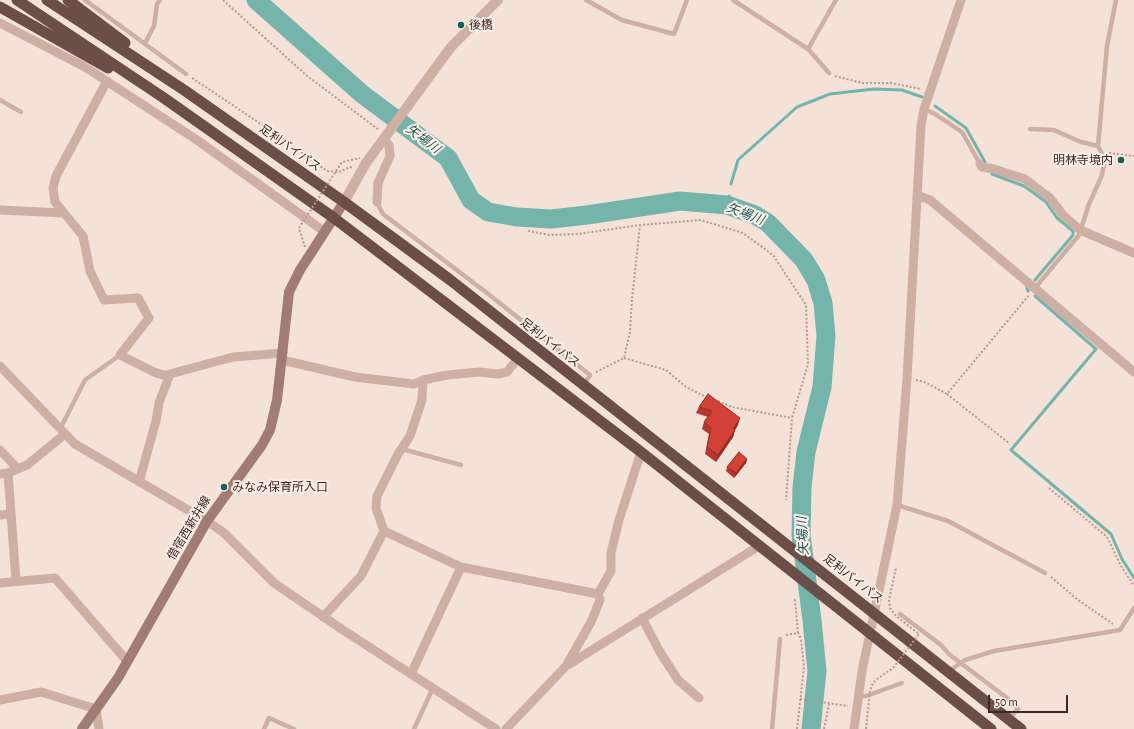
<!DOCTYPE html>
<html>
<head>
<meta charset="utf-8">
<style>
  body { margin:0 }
  #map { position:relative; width:1134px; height:729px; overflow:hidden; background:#f4e2d9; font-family:"Alegreya Sans",sans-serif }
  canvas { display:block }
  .scale { position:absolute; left:988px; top:695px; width:80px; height:18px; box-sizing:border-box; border:2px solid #382826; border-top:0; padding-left:5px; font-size:12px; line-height:14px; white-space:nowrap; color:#382826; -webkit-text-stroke:3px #fbede6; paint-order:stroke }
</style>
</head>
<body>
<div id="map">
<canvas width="1134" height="729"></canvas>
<div class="scale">50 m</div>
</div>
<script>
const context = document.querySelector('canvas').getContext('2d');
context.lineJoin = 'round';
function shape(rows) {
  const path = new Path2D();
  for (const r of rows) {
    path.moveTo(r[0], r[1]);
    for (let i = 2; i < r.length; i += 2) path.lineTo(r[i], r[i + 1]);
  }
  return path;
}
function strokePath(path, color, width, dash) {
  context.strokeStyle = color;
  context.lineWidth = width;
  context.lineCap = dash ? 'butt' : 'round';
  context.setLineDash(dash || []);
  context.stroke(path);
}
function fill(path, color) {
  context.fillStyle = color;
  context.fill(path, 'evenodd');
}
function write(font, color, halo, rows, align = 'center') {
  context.font = font + ' "Alegreya Sans","Noto Sans JP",sans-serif';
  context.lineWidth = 4;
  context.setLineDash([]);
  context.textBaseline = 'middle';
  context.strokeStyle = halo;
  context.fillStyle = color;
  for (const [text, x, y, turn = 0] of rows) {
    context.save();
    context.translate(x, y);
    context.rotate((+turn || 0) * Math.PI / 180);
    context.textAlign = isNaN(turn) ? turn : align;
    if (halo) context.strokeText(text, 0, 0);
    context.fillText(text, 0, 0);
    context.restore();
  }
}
const stream = shape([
  [935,106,966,128,985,162],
  [992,174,1024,186,1046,202,1057,218,1073,231,1073,235,1035,280],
  [731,184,738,160,797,107,830,94,874,89,902,90,922,97],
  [727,205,729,196],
  [1027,288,1028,291],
  [1035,296,1096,349,1011,450,1111,534,1122,559,1134,578]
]);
const river = shape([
  [256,0,362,94,448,158,471,200,488,212,517,217,551,219,587,215,680,201,727,205,755,215,768,223,804,260,816,280,823,303,826,336,822,387,806,452,802,487,801,535,812,620,817,671,811,729]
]);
const path = shape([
  [223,0,306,75,379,130],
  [835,76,862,83,891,83,921,89],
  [192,78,273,132,327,171,339,172,350,167,353,168],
  [1109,153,1134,156],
  [528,231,550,235,578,234,640,225,701,220,743,233,773,255,806,305,808,364,792,418,786,500],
  [624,358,666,370,686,387,708,398],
  [596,372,624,358,630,332,632,299,640,225],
  [916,380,927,383,947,394,1029,295],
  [947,394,1010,444],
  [718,401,732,407,792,418],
  [1049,488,1107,537,1121,566,1134,586],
  [1051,577,1078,600,1113,624],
  [786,635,798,633,795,599],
  [800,699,848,706],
  [797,729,804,667,801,639,798,633],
  [824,729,829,704]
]);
const service = shape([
  [85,0,186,74],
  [586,0,622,20,674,34,687,0],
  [733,0,808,49],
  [145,43,154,26,157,4,160,0],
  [829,73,808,49,836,0],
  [0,100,21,112],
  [924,109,935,114,962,132,980,164],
  [1030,129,1054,130,1081,142,1098,146],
  [377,202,383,214,487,293,590,375,584,385],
  [1035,288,1079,235,1089,204,1102,175,1105,159,1098,146,1107,46,1116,0],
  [60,429,85,380,120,355],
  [402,449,461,465],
  [897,505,948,521,1045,573],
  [900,614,941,645,950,655,1007,698,1018,709,1009,719],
  [949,671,965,660,994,651,1120,630,1134,608],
  [858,696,866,696,902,683],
  [264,729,269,718,294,729],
  [414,729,433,688],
  [772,729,780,639]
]);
const minor = shape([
  [0,23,85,67,197,140,325,232],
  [107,81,56,176,53,188,55,202,83,236,90,271,104,300,138,298,149,318,120,355,156,373,169,376],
  [980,164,982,167,994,169,1025,179,1050,198,1063,215,1080,230,1134,253],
  [917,195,930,200,1134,372],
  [377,202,378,183,390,156,389,145,383,140],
  [0,210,63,213],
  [282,360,355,377,414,384,423,380,447,375,479,372,498,374,507,372,518,358],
  [0,366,75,444,207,521,224,533,274,583,343,630,496,729],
  [0,450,18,469],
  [8,473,16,581],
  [0,474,8,473,27,465,65,434],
  [139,482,156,421,159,403,170,374,233,357,283,353],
  [0,515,11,514],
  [384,531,461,567,598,594],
  [0,583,55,578,127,661],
  [323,617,361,576,384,531,376,508,377,496,398,454,410,436,422,400,423,380],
  [642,618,660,652,678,680,699,698],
  [568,665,759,546],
  [411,674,461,567],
  [0,700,41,692,96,709,99,729],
  [506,729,566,666,591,622,600,600,598,594,611,571,611,553,619,520,641,452],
  [854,729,862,671,897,505,907,379,921,126,924,109,961,0]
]);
const tertiary = shape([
  [344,202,366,163,451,47,498,0]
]);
const secondary = shape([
  [82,729,118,678,207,521,262,445,270,430,277,400,289,292,300,270,344,202]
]);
const trunk = shape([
  [17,0,164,98,334,218,641,452,991,729],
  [47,0,184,90,344,202,449,279,1021,729],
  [68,0,125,43],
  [0,7,108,68]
]);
const pathBridge = shape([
  [305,247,299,228,342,162,360,158],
  [866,729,870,691,873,683,877,679,893,668,919,634,896,616,890,608,889,600,896,568]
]);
const wall = shape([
  [708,394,738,425,735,430,733,437,716,462,705,454,709,434,702,429,704,422,708,417,696,413,699,407],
  [747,459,746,463,734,478,726,471,727,467]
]);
const shadedWall = shape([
  [740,418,738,425,731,436,733,429],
  [735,430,733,437,716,462,718,455],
  [747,459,746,463,734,478,736,473]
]);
const building = shape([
  [708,394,740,418,733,429,735,430,718,455,707,447,711,428,704,422,712,411,699,407,708,394],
  [739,452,747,459,736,473,727,467,739,452]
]);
const markers = [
  [461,25,4,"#175e55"],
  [1121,160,4,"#175e55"],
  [224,487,4,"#175e55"]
];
const poiNames = [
  ["後橋",469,25],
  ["明林寺境内",1113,160,"right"],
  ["みなみ保育所入口",232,487]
];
const streetNames = [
  ["足利バイパス",290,148,35],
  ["足利バイパス",550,343,38],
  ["借宿西新井線",189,528,-59],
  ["足利バイパス",853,579,38]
];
const waterNames = [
  ["矢場川",423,139,37],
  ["矢場川",745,214,21],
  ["矢場川",803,536,-93]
];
strokePath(stream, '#75b4ab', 3);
strokePath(river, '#75b4ab', 19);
strokePath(path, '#b9988e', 2, [2, 2]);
strokePath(service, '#cdafa3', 4.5);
strokePath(minor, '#cdafa3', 9);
strokePath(tertiary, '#cdafa3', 10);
strokePath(secondary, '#a17c75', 10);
strokePath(trunk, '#6b4e48', 11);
strokePath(pathBridge, '#b9988e', 2, [2, 2]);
fill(wall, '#b53730');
fill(shadedWall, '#942d27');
fill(building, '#d34038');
strokePath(building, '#942d27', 1);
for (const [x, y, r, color] of markers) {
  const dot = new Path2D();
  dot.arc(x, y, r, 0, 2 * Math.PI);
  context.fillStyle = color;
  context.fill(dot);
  strokePath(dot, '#fbede6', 1.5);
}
write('12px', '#382826', '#fbede6', poiNames, 'left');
write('12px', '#382826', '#fbede6', streetNames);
write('italic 13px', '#175e55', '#fbede6', waterNames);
</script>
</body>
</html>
